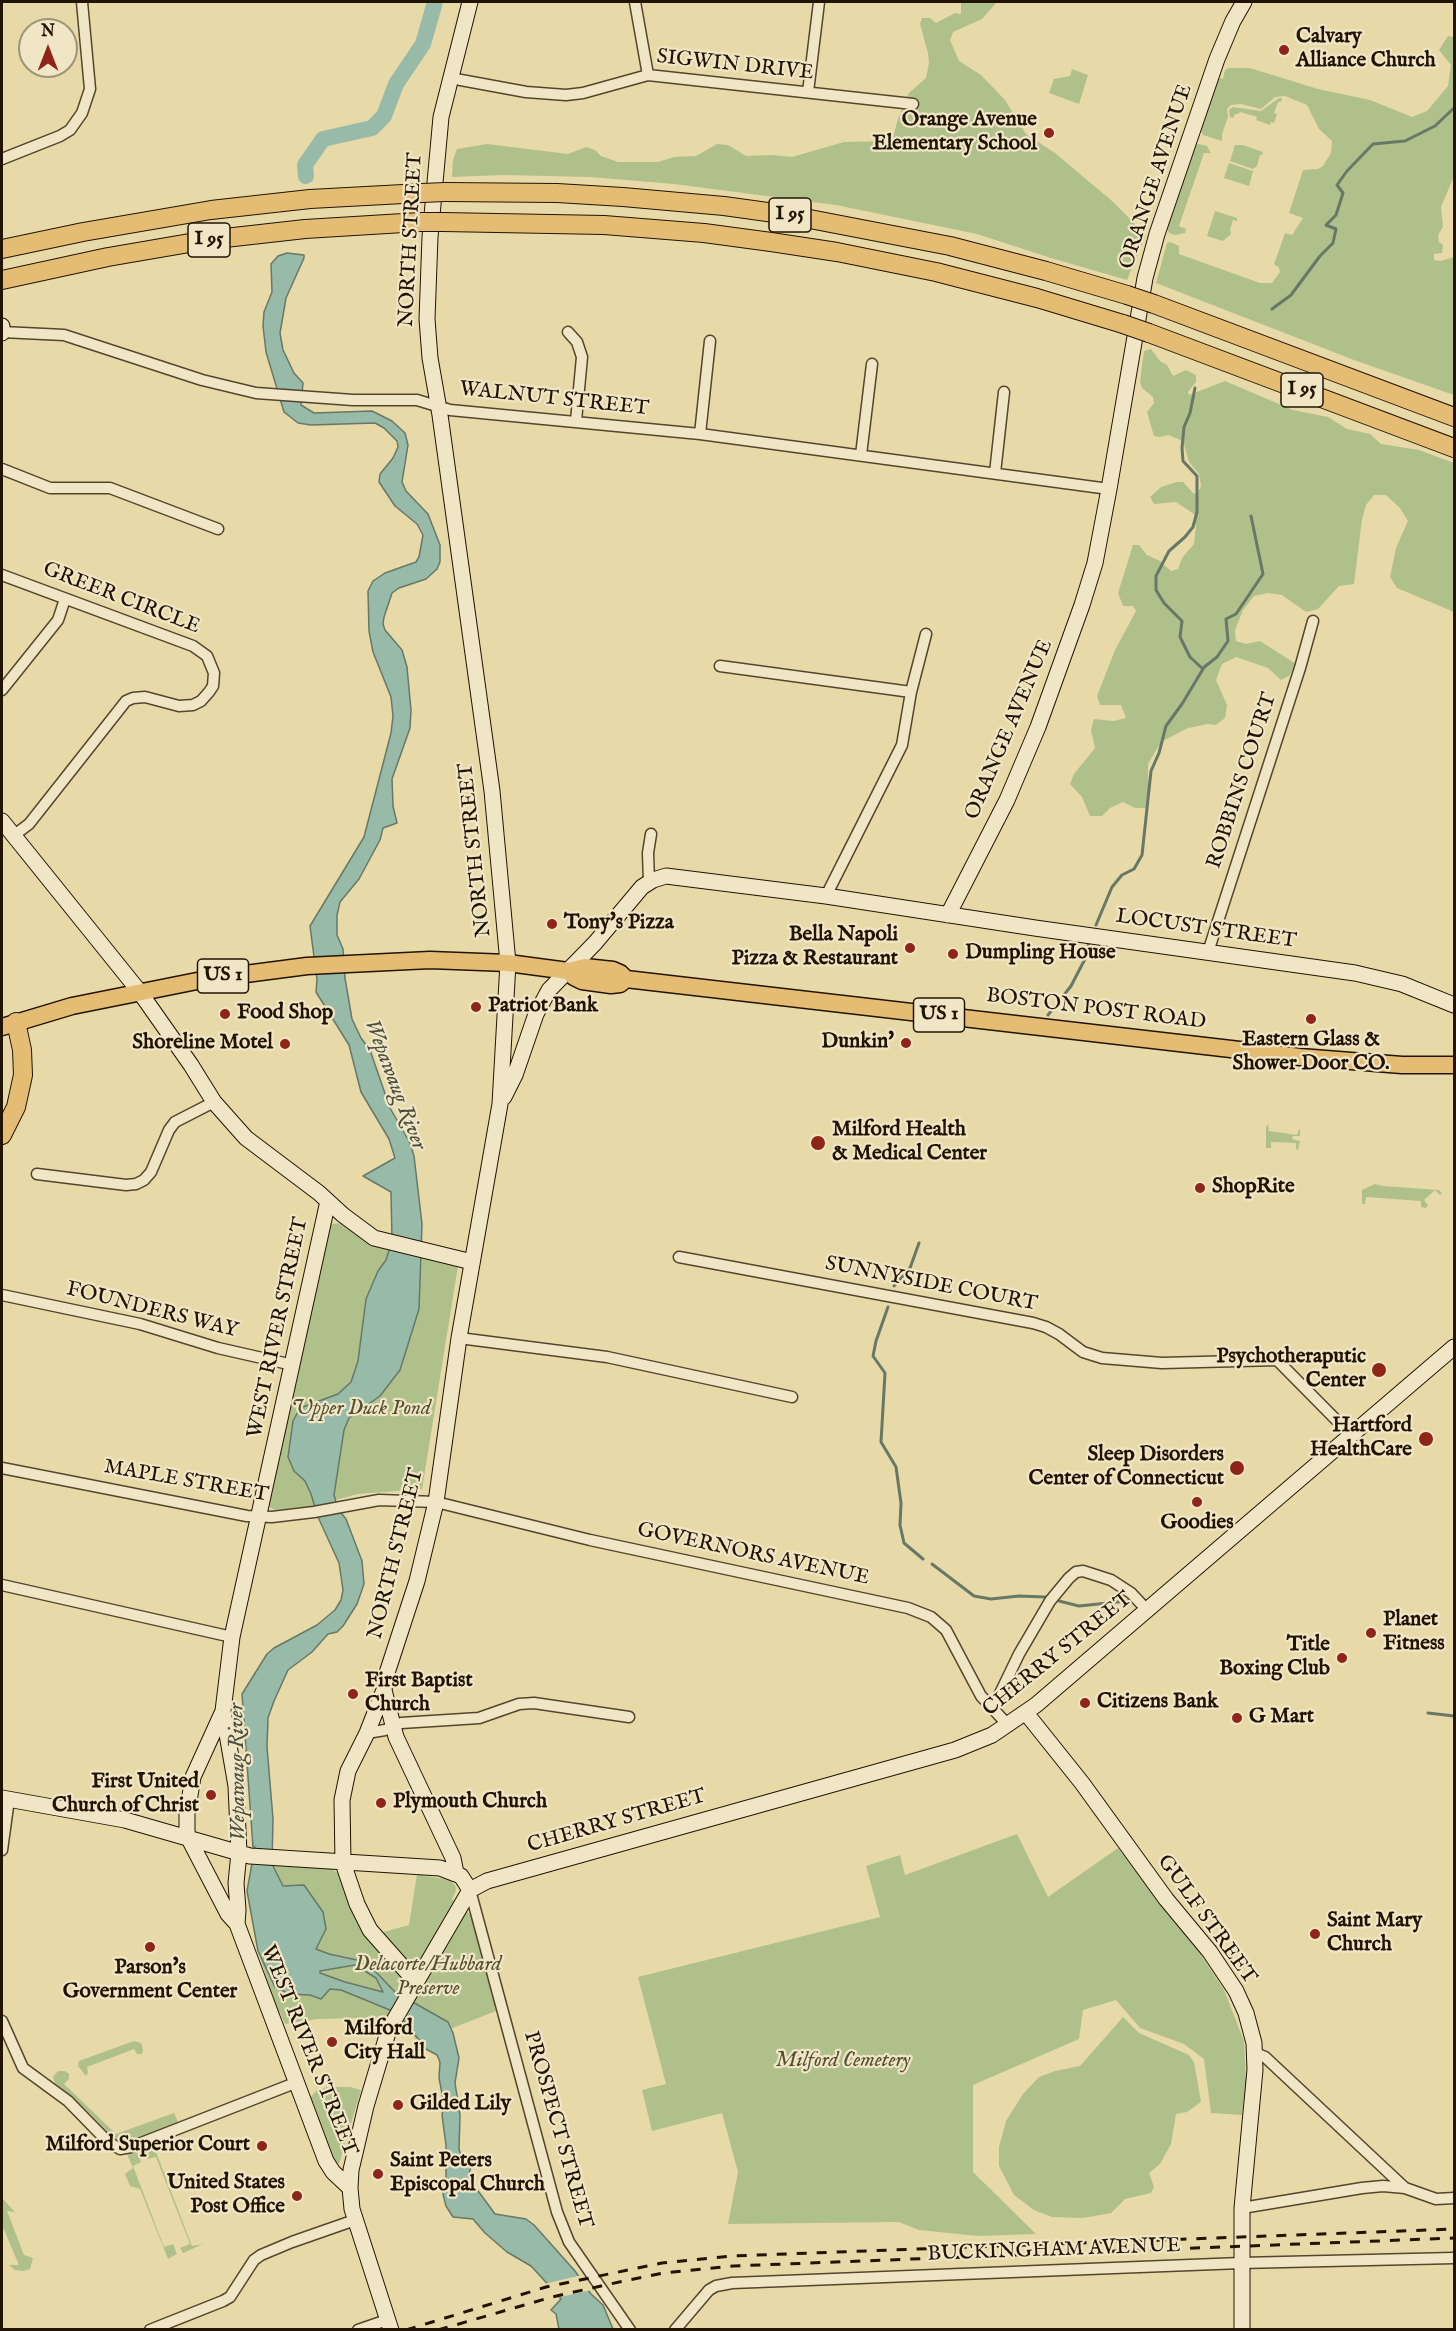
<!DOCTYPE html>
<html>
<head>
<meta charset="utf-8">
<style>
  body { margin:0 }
  #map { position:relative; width:1456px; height:2331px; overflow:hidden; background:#e8d9a8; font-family:"IM FELL English",serif }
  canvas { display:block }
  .frame { position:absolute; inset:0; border:3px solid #221404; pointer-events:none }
  .north { position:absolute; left:18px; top:18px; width:60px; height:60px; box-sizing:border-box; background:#f0e6c6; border:2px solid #9e9278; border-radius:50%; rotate:0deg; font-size:16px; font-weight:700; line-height:24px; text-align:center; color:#221404 }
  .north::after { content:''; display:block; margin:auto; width:21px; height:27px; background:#8f2418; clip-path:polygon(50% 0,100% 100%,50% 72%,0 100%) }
</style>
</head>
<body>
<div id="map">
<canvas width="1456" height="2331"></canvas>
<div class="frame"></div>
<div class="north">N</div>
</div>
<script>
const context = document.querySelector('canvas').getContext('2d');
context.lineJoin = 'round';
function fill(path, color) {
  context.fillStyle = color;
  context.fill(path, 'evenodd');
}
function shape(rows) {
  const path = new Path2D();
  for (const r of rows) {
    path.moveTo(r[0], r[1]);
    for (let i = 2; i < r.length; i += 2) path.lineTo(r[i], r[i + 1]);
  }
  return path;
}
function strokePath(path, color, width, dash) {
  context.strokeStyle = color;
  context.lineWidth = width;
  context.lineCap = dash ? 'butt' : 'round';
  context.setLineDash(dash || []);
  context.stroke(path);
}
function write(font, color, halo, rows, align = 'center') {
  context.font = font + ' "IM FELL English",serif';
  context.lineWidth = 4.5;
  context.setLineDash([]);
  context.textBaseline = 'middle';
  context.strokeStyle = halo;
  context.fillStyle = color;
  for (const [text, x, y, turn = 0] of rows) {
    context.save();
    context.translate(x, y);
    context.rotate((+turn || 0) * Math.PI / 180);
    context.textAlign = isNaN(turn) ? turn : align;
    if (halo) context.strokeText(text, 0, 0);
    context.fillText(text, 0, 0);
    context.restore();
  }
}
const green = shape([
  [961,2,997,2,982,19,953,32,950,40,959,61,981,75,1005,100,1026,134,1055,153,1112,201,1146,235,1127,280,1051,258,977,234,836,205,674,184,590,177,504,175,452,177,453,160,457,149,487,144,568,154,586,147,595,150,601,156,618,162,658,162,674,157,696,156,717,144,728,145,746,156,772,155,792,157,844,142,892,141,898,119,909,93,926,78,929,63,928,53,920,24,922,18,930,18,936,23,955,13,961,14],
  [1448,36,1454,37,1454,176,1441,207,1443,227,1438,235,1439,242,1443,245,1442,253,1434,254,1434,260,1441,261,1454,257,1454,395,1354,360,1156,283,1167,243,1170,242,1179,246,1179,254,1260,283,1272,283,1280,272,1279,268,1274,264,1285,233,1292,235,1303,218,1289,213,1303,170,1318,169,1323,166,1331,153,1332,141,1319,129,1307,105,1285,96,1275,97,1261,109,1241,104,1231,105,1227,109,1228,117,1222,134,1222,141,1203,135,1201,131,1219,78,1223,79,1225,70,1229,68,1250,68,1318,89,1370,100,1412,117,1427,111,1448,86,1451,65,1439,50],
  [1072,69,1088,75,1079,104,1049,93,1054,79,1070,76],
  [1279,98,1282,98,1281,102,1278,102,1274,113,1277,114,1274,123,1271,122,1270,125,1256,120,1257,117,1240,112,1238,114,1235,114,1233,118,1230,117,1229,110,1233,107,1261,111],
  [1198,144,1207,146,1211,153,1204,153,1179,226,1186,229,1185,233,1175,235,1169,233,1167,229,1196,145],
  [1235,145,1243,145,1263,152,1262,155,1260,155,1257,166,1253,169,1230,161],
  [1229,163,1253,171,1249,186,1224,178],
  [1215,211,1237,218,1237,221,1233,220,1230,230,1231,234,1223,241,1207,236],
  [1151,349,1160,361,1167,365,1173,376,1186,370,1196,375,1196,382,1188,392,1189,395,1225,381,1293,410,1328,417,1347,429,1370,434,1381,444,1419,450,1454,463,1454,612,1397,588,1390,577,1396,548,1408,521,1400,508,1386,495,1374,495,1366,505,1362,519,1354,584,1339,586,1318,609,1306,612,1282,595,1268,593,1254,596,1243,610,1235,630,1236,641,1246,644,1260,641,1296,664,1289,676,1281,680,1268,668,1236,657,1222,664,1216,680,1227,705,1225,718,1216,725,1208,724,1188,728,1161,742,1148,764,1148,793,1146,808,1135,808,1123,802,1110,808,1102,816,1090,816,1082,797,1070,784,1074,774,1095,748,1091,730,1094,719,1113,721,1126,718,1121,705,1100,705,1097,696,1115,650,1136,611,1133,606,1123,606,1118,593,1133,545,1139,545,1147,555,1160,561,1171,571,1178,569,1182,558,1194,544,1196,526,1194,514,1176,502,1154,504,1150,497,1161,487,1176,482,1183,482,1194,494,1198,492,1201,486,1199,474,1189,462,1183,441,1168,435,1160,437,1154,436,1147,412,1154,403,1153,397,1142,388,1140,382,1144,351],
  [1268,1124,1269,1131,1297,1135,1300,1128,1300,1136,1293,1136,1292,1139,1300,1141,1298,1150,1296,1149,1296,1143,1271,1142,1271,1148,1266,1148,1266,1127],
  [1375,1184,1383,1186,1439,1190,1442,1193,1440,1195,1435,1190,1424,1200,1428,1205,1426,1208,1421,1207,1421,1201,1366,1197,1365,1204,1362,1204,1362,1190],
  [341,1223,458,1266,422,1489,358,1494,313,1506,275,1510,267,1506,327,1226,331,1224],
  [1017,1834,1048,1897,1118,1848,1192,1941,1224,1990,1244,2041,1246,2081,1242,2115,1211,2113,1204,2059,1184,2044,1140,2028,1116,2000,1083,2010,1079,2039,973,2085,973,2172,1036,2234,978,2236,919,2230,899,2222,728,2224,738,2172,722,2113,652,2131,642,2090,666,2084,638,1977,880,1917,866,1866,900,1855,905,1875],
  [252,1863,331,1868,340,1875,380,1933,409,1925,417,1874,449,1880,455,1885,456,1890,452,1899,472,1916,496,2011,417,2042,413,2035,384,2023,378,2034,358,2032,358,2018,318,2019,285,2024,280,2012,277,2012,258,1951,252,1922,247,1891],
  [1123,2017,1139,2033,1189,2055,1194,2062,1201,2102,1187,2112,1176,2114,1171,2144,1160,2164,1149,2173,1154,2187,1151,2193,1125,2199,1111,2213,1083,2218,1052,2217,1034,2210,1014,2195,999,2166,999,2147,1006,2121,1023,2094,1039,2077,1055,2071,1080,2066],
  [134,2041,141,2043,143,2050,142,2054,137,2054,134,2049,87,2067,88,2073,86,2076,78,2066,79,2061],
  [58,2071,65,2071,69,2074,69,2079,64,2084,116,2134,174,2113,178,2122,132,2141,119,2142,112,2137,87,2111,55,2083,53,2077],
  [327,2087,350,2087,361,2090,339,2164,334,2161,309,2099,316,2091],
  [153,2144,192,2246,203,2244,183,2253,180,2248,190,2244,156,2157,147,2159,142,2149],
  [136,2150,141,2162,133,2166,164,2247,173,2244,177,2254,168,2259,140,2189,130,2186,125,2174,133,2168,127,2154],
  [2,2198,15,2212,7,2211,24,2255,33,2258,30,2269,23,2271,15,2270,9,2265,19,2265,2,2225]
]);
const water = shape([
  [287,253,304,255,304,258,286,298,280,333,283,350,294,373,303,383,301,405,314,413,372,411,392,421,405,433,408,445,402,482,406,491,428,514,440,545,440,562,437,569,426,579,399,588,392,593,384,617,383,624,385,630,402,650,407,667,411,710,410,728,392,779,393,806,397,823,383,828,380,840,359,879,340,902,337,915,337,935,343,949,345,978,352,1019,361,1038,370,1050,390,1108,410,1143,414,1156,422,1224,419,1309,400,1370,380,1396,349,1418,344,1430,334,1495,338,1509,346,1519,362,1561,364,1584,357,1604,343,1626,337,1632,328,1634,312,1652,288,1670,274,1701,268,1718,267,1747,273,1819,272,1864,283,1886,304,1885,323,1912,326,1929,316,1949,329,1954,357,1960,376,1972,395,1992,448,2022,453,2033,459,2058,455,2083,460,2115,459,2149,461,2155,468,2159,471,2167,469,2174,473,2184,495,2214,526,2219,534,2225,575,2271,591,2294,603,2305,613,2329,559,2329,556,2314,551,2310,561,2299,543,2279,531,2266,507,2252,485,2233,473,2219,453,2217,446,2206,443,2194,443,2184,446,2178,446,2145,442,2115,444,2104,439,2078,440,2062,437,2055,426,2049,416,2036,402,2027,407,2017,341,1990,330,1989,321,1999,310,1995,289,1994,275,1987,258,1951,247,1891,255,1847,253,1847,242,1694,267,1654,274,1648,317,1625,335,1610,341,1600,343,1590,339,1563,318,1517,311,1494,305,1481,294,1471,288,1457,293,1421,300,1408,338,1394,351,1382,358,1361,366,1299,378,1271,386,1260,392,1241,391,1192,363,1176,395,1158,389,1139,361,1092,349,1045,316,992,317,980,310,926,364,837,391,733,393,716,391,697,373,652,369,631,368,591,373,581,385,573,416,562,419,557,423,535,417,524,395,506,379,482,380,474,393,458,398,447,397,441,384,428,375,423,311,425,298,423,284,412,266,352,263,326,264,312,272,292,271,264,278,256,287,253],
  [355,1965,376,1978,383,1992,345,1982,320,1973,320,1971,355,1965]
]);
const pier = shape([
  [582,2275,592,2290,556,2298,544,2284]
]);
const stream = shape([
  [1272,309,1291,295,1320,256,1333,243,1336,229,1326,225,1336,215,1343,193,1337,185,1347,171,1373,144,1405,141,1435,126,1454,108],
  [1203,668,1217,657,1228,641,1226,619,1236,614,1263,574,1251,516],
  [1096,925,1112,887,1122,875,1134,869,1142,855,1151,771,1159,753,1166,726,1182,704,1203,669,1190,657,1180,637,1182,621,1164,603,1156,590,1156,576,1169,551,1185,537,1193,527,1197,512,1197,476,1183,461,1182,448,1184,427,1190,413,1195,388],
  [1048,1015,1071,986,1085,959,1089,942],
  [894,1286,910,1268,919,1243],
  [888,1307,876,1341,873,1356,885,1373,881,1442,896,1467,901,1503,900,1525,904,1543,923,1559],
  [932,1564,974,1596,991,1599,1019,1596,1045,1597],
  [1059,1601,1079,1606,1127,1601],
  [1428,1713,1454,1716]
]);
const river = shape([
  [306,176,305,165,323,139,372,128,384,116,396,84,423,44,435,2]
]);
const street = shape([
  [635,2,648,75],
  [450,78,526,92,566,95,583,93,648,75,913,104],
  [808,92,819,2],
  [2,159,60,136,70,130,82,113,90,89,82,2],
  [2,332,64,335,202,380,256,393,353,400,417,400,450,410,700,434,1109,489],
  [568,332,577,342,582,357,576,421],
  [700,434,710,341],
  [861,455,872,364],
  [2,469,50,488,110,488,218,529],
  [995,473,1004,392],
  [2,575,193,646,207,656,214,673,213,686,209,692,201,701,193,705,179,706,145,697,133,698,126,701,29,824,13,836],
  [720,666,911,692],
  [2,690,58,620,65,599],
  [649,882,648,853,651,834],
  [826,896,902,745,911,692,926,634],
  [1208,952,1300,668,1313,621],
  [37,1174,126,1185,136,1184,144,1180,151,1172,169,1130,175,1122,214,1102],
  [679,1257,1033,1323,1046,1327,1059,1334,1083,1352,1102,1358,1162,1363,1277,1360,1352,1436],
  [2,1295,140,1324,218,1348,293,1365],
  [459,1338,607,1357,792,1397],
  [2,1468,247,1516,272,1517,314,1512,379,1500,436,1502,590,1540,908,1608,931,1617,946,1630,981,1696,1008,1725],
  [2,1585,232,1637],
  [993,1708,1019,1654,1050,1601,1069,1578,1076,1572,1083,1571,1111,1580,1131,1593,1147,1610],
  [367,1733,385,1730,401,1723,479,1718,519,1704,534,1703,629,1717],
  [2,1850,9,1799],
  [470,1890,557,2212,569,2242,630,2330],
  [2,2021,23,2068,68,2101,108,2142,120,2149,131,2147,295,2083],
  [1255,2053,1265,2057,1405,2188],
  [1242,2208,1362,2188,1383,2186,1405,2188,1436,2199,1454,2198],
  [150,2330,223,2301,230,2297,254,2260,261,2255,292,2242,355,2220],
  [358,2330,387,2320],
  [675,2330,709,2290,716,2286,732,2283,1241,2263,1454,2258]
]);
const secondary = shape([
  [2,326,2,333],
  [2,821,139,991,191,1065,214,1102,246,1138,319,1193,343,1215,374,1238,472,1262],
  [948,915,1007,800,1038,727,1082,605,1095,563,1109,489,1145,278,1157,234,1217,59,1233,21,1244,2],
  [504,1097,515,1075,536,1014,549,990,595,943,642,887,653,880,666,876,826,896,1035,928,1355,973,1402,984,1454,1005],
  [328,1201,232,1637,223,1711,236,1786,239,1853,236,1883,238,1910,237,1924,326,2161,333,2172,350,2188],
  [384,1690,396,1737,453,1858,456,1873],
  [223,1711,193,1777,187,1814,187,1831,188,1837,228,1914,237,1924],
  [1026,1713,1082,1783,1166,1899,1210,1952,1236,1991,1246,2013,1254,2043,1255,2070,1242,2208,1242,2330],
  [2,1798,125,1820,250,1856,440,1868,461,1876,470,1890],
  [416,1982,370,1930,357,1904,343,1863,342,1800,348,1771,367,1733,384,1690,386,1676,417,1581,436,1502,459,1338,500,1104,508,963,492,791,440,415,430,358,427,319,430,237,441,117,470,2],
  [391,2330,352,2209,350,2188,351,2170,366,2106,389,2029,470,1890,487,1881,955,1750,992,1735,1036,1705,1454,1347]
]);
const primary = shape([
  [568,971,574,977,582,981,611,985,620,984,626,979],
  [2,1027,72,1006,207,979,307,966,430,960,508,963,568,971,585,967,613,970,620,973,626,979,1300,1057,1402,1065,1454,1065]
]);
const highway = shape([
  [445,192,557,193,623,197,724,206,789,215,950,246,1046,271,1127,295],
  [443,222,604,225,704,233,771,242,837,252,936,272,1037,298,1123,324],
  [2,249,83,232,211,210,310,199,422,193],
  [2,280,108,257,207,240,305,229,420,222],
  [1154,304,1454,417],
  [1149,333,1454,448],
  [2,1135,16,1107,23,1075,22,1050,16,1022]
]);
const rail = shape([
  [406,2330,546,2287,662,2263,732,2256,1454,2229],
  [438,2330,552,2297,610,2284,663,2273,733,2266,1454,2238]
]);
const highwayBridge = shape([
  [422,193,445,192],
  [420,222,443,222],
  [1127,295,1154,304],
  [1123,324,1149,333]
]);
const markers = [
  [1284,50,6,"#8f2418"],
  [1049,133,6,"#8f2418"],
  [552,924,6,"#8f2418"],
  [910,948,6,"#8f2418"],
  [953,954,6,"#8f2418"],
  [476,1007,6,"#8f2418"],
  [225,1014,6,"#8f2418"],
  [1311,1019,6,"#8f2418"],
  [906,1043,6,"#8f2418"],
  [285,1044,6,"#8f2418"],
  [818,1143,8,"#8f2418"],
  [1200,1188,6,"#8f2418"],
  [1379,1370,8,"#8f2418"],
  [1426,1439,8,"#8f2418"],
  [1237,1468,8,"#8f2418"],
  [1197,1502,6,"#8f2418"],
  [1371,1633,6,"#8f2418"],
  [1342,1658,6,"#8f2418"],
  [353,1694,6,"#8f2418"],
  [1085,1703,6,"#8f2418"],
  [1237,1718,6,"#8f2418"],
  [211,1795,6,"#8f2418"],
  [381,1803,6,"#8f2418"],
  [1315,1934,6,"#8f2418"],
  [150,1947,6,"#8f2418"],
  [332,2042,6,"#8f2418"],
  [398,2105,6,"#8f2418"],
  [262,2146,6,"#8f2418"],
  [378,2174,6,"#8f2418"],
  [297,2196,6,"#8f2418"]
];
const shields = [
  [790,215,42],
  [209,240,42],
  [1302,390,42],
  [223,976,51],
  [939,1015,51]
];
const shieldNames = [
  ["I 95",790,215],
  ["I 95",209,240],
  ["I 95",1302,390],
  ["US 1",223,976],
  ["US 1",939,1015]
];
const poiNames = [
  ["Calvary",1296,38],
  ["Alliance Church",1296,62],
  ["Orange Avenue",1037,121,"right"],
  ["Elementary School",1037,145,"right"],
  ["Tony's Pizza",564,924],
  ["Bella Napoli",898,936,"right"],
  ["Pizza & Restaurant",898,960,"right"],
  ["Dumpling House",965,954],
  ["Patriot Bank",488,1007],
  ["Food Shop",237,1014],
  ["Eastern Glass &",1311,1041,"center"],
  ["Shower Door CO.",1311,1065,"center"],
  ["Dunkin'",894,1043,"right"],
  ["Shoreline Motel",273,1044,"right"],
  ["Milford Health",832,1131],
  ["& Medical Center",832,1155],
  ["ShopRite",1212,1188],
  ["Psychotheraputic",1366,1358,"right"],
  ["Center",1366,1382,"right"],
  ["Hartford",1412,1427,"right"],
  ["HealthCare",1412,1451,"right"],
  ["Sleep Disorders",1224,1456,"right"],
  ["Center of Connecticut",1224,1480,"right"],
  ["Goodies",1197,1524,"center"],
  ["Planet",1383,1621],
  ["Fitness",1383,1645],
  ["Title",1330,1646,"right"],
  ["Boxing Club",1330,1670,"right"],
  ["First Baptist",365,1682],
  ["Church",365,1706],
  ["Citizens Bank",1097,1703],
  ["G Mart",1249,1718],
  ["First United",199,1783,"right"],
  ["Church of Christ",199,1807,"right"],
  ["Plymouth Church",393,1803],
  ["Saint Mary",1327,1922],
  ["Church",1327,1946],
  ["Parson's",150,1969,"center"],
  ["Government Center",150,1993,"center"],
  ["Milford",344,2030],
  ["City Hall",344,2054],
  ["Gilded Lily",410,2105],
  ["Milford Superior Court",250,2146,"right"],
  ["Saint Peters",390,2162],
  ["Episcopal Church",390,2186],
  ["United States",285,2184,"right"],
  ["Post Office",285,2208,"right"]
];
const streetNames = [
  ["SIGWIN DRIVE",735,66,6],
  ["ORANGE AVENUE",1157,177,-72],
  ["NORTH STREET",412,240,-87],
  ["WALNUT STREET",554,400,6],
  ["GREER CIRCLE",121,599,21],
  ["ORANGE AVENUE",1010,730,-67],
  ["ROBBINS COURT",1243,781,-72],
  ["NORTH STREET",476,850,-96],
  ["LOCUST STREET",1206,930,8],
  ["BOSTON POST ROAD",1096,1010,7],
  ["SUNNYSIDE COURT",931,1285,11],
  ["FOUNDERS WAY",152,1311,14],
  ["WEST RIVER STREET",279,1328,-78],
  ["MAPLE STREET",186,1482,10],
  ["NORTH STREET",397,1554,-76],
  ["GOVERNORS AVENUE",753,1555,12],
  ["CHERRY STREET",1058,1655,-39],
  ["CHERRY STREET",617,1822,-16],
  ["GULF STREET",1206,1920,54],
  ["WEST RIVER STREET",308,2051,68],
  ["PROSPECT STREET",557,2130,74],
  ["BUCKINGHAM AVENUE",1054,2251,-2]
];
const parkNames = [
  ["Upper Duck Pond",361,1410],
  ["Delacorte/Hubbard",428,1966],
  ["Preserve",428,1990],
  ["Milford Cemetery",843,2062]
];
const waterNames = [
  ["Wepawaug River",394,1085,69],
  ["Wepawaug River",239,1772,-91]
];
fill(green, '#b0c08b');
fill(water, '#97baa9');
strokePath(water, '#687867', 1.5);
fill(pier, '#e8d9a8');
strokePath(stream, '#687867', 3);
strokePath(river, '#97baa9', 16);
strokePath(street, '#54452d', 13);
strokePath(secondary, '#221404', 17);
strokePath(primary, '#221404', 19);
strokePath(highway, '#221404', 20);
strokePath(street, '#f0e6c6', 10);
strokePath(secondary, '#f0e6c6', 15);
strokePath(primary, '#e4bc74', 16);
strokePath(highway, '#e4bc74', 18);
strokePath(rail, '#221404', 3, [10, 10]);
strokePath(highwayBridge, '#221404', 20, []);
strokePath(highwayBridge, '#e4bc74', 18);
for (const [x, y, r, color] of markers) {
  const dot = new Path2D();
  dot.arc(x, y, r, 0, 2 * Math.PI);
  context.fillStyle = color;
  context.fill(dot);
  strokePath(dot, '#f0e6c6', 2);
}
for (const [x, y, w] of shields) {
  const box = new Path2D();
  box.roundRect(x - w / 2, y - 17, w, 34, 4.5);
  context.fillStyle = '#f0e6c6';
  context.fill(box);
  strokePath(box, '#221404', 1.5);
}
write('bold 20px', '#221404', null, shieldNames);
write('bold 21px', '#221404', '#f0e6c6', poiNames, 'left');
write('21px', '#221404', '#f0e6c6', streetNames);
write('italic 21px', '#545033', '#f0e6c6', parkNames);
write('italic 22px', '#4b4e3e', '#f0e6c6', waterNames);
</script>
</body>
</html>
